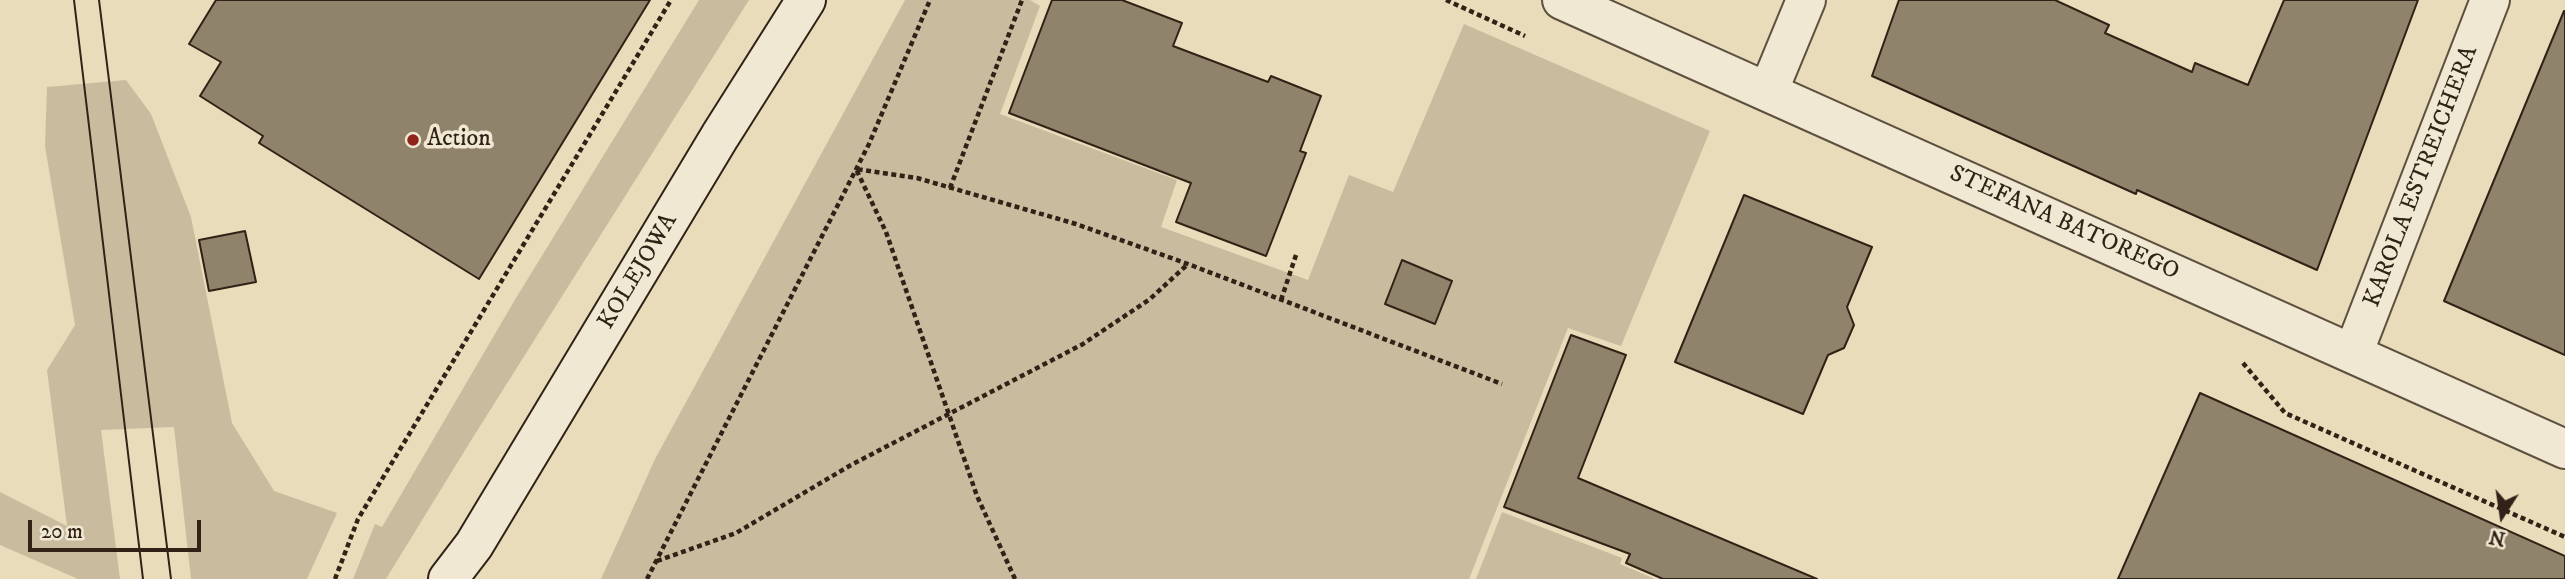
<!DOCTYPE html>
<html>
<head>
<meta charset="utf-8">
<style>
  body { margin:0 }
  #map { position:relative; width:2565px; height:579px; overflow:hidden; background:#e8dcba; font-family:"IM FELL DW Pica",serif }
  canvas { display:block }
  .north { position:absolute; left:2467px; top:481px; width:70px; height:70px; -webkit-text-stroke:5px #f0e8d2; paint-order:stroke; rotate:192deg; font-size:19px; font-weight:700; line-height:28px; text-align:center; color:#302216 }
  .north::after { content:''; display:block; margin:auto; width:24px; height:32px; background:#302216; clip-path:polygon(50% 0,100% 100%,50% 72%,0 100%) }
  .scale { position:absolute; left:28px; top:520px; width:173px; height:32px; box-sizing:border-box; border:4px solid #302216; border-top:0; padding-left:9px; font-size:21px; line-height:24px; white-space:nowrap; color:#302216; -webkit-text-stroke:5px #f0e8d2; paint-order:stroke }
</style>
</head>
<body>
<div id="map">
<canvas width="2565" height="579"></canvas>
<div class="north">N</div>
<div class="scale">20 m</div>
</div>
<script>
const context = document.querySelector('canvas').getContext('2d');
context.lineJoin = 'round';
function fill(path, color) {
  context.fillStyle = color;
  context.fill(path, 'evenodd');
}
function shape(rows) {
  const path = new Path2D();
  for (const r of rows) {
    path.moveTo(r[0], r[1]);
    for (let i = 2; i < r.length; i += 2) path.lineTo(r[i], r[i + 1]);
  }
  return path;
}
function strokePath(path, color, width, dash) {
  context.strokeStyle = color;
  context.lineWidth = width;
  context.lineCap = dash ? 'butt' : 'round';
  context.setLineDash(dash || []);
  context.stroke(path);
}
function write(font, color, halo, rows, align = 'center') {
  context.font = font + ' "IM FELL DW Pica",serif';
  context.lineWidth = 7;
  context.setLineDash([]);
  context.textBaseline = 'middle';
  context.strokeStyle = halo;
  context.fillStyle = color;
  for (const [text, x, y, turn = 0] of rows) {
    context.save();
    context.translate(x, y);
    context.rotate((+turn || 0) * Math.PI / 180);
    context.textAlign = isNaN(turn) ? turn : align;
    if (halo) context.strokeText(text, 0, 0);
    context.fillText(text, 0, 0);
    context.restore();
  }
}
const green = shape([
  [699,0,749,0,470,442,386,579,353,579,375,524,382,527,516,298],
  [905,0,1030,0,1040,6,1000,114,1177,180,1161,227,1308,280,1349,175,1393,192,1464,24,1710,131,1621,346,1568,328,1469,579,601,579,655,459],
  [126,80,151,114,191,217,232,423,274,491,337,513,307,579,191,579,174,427,101,430,120,579,78,579,0,545,0,492,67,526,47,370,75,325,45,146,47,87],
  [1502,512,1622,558,1620,564,1655,579,1476,579]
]);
const building = shape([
  [216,0,650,0,479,279,259,143,263,136,200,96,221,62,189,44,216,0],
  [1052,0,1122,0,1182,23,1173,46,1268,82,1271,76,1321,96,1300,151,1306,153,1266,256,1176,222,1191,183,1009,113,1052,0],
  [1899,0,2055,0,2109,25,2105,33,2192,72,2195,63,2248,85,2284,0,2418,0,2317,270,2137,190,2136,194,1872,76,1899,0],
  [2564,11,2565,11,2565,355,2444,301,2564,11],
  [1744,195,1872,247,1847,307,1854,325,1844,348,1828,355,1803,414,1675,362,1744,195],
  [245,231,256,282,209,291,199,240,245,231],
  [1402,260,1452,281,1435,324,1385,304,1402,260],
  [1571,335,1626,355,1578,478,1817,579,1663,579,1626,563,1630,554,1504,507,1571,335],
  [2200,393,2565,556,2565,579,2118,579,2200,393]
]);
const path = shape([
  [1446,0,1525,36],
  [950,188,1022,0],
  [1281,300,1297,252],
  [2243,363,2285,413,2565,537],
  [657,561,736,533,851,465,1083,344,1150,299,1188,264],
  [335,579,358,519,671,0],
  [647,579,869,144,930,0],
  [1015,579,977,496,886,232,856,169,917,178,1076,224,1188,264,1502,384]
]);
const street = shape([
  [1562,0,2565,449],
  [1768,92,1806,0],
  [2353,354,2490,0]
]);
const secondary = shape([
  [448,579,474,545,720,136,806,0]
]);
const tram = shape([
  [74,0,143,579],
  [99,0,171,579]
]);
const markers = [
  [413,140,7,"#8f2418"]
];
const poiNames = [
  ["Action",427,140]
];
const streetNames = [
  ["KAROLA ESTREICHERA",2422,177,-69],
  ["STEFANA BATOREGO",2064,224,24],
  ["KOLEJOWA",639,272,-59]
];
fill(green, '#c9bc9e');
fill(building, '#90836b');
strokePath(building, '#302216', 2);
strokePath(street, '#5e503f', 42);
strokePath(secondary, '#302216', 42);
strokePath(path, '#302216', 4.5, [5, 3.5]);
strokePath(street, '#f0e8d2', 38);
strokePath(secondary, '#f0e8d2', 38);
strokePath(tram, '#302216', 2);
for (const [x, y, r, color] of markers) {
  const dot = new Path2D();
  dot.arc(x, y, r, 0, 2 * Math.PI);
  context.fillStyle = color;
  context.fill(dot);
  strokePath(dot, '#f0e8d2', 2.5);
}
write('24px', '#302216', '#f0e8d2', poiNames, 'left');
write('24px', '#302216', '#f0e8d2', streetNames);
</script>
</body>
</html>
